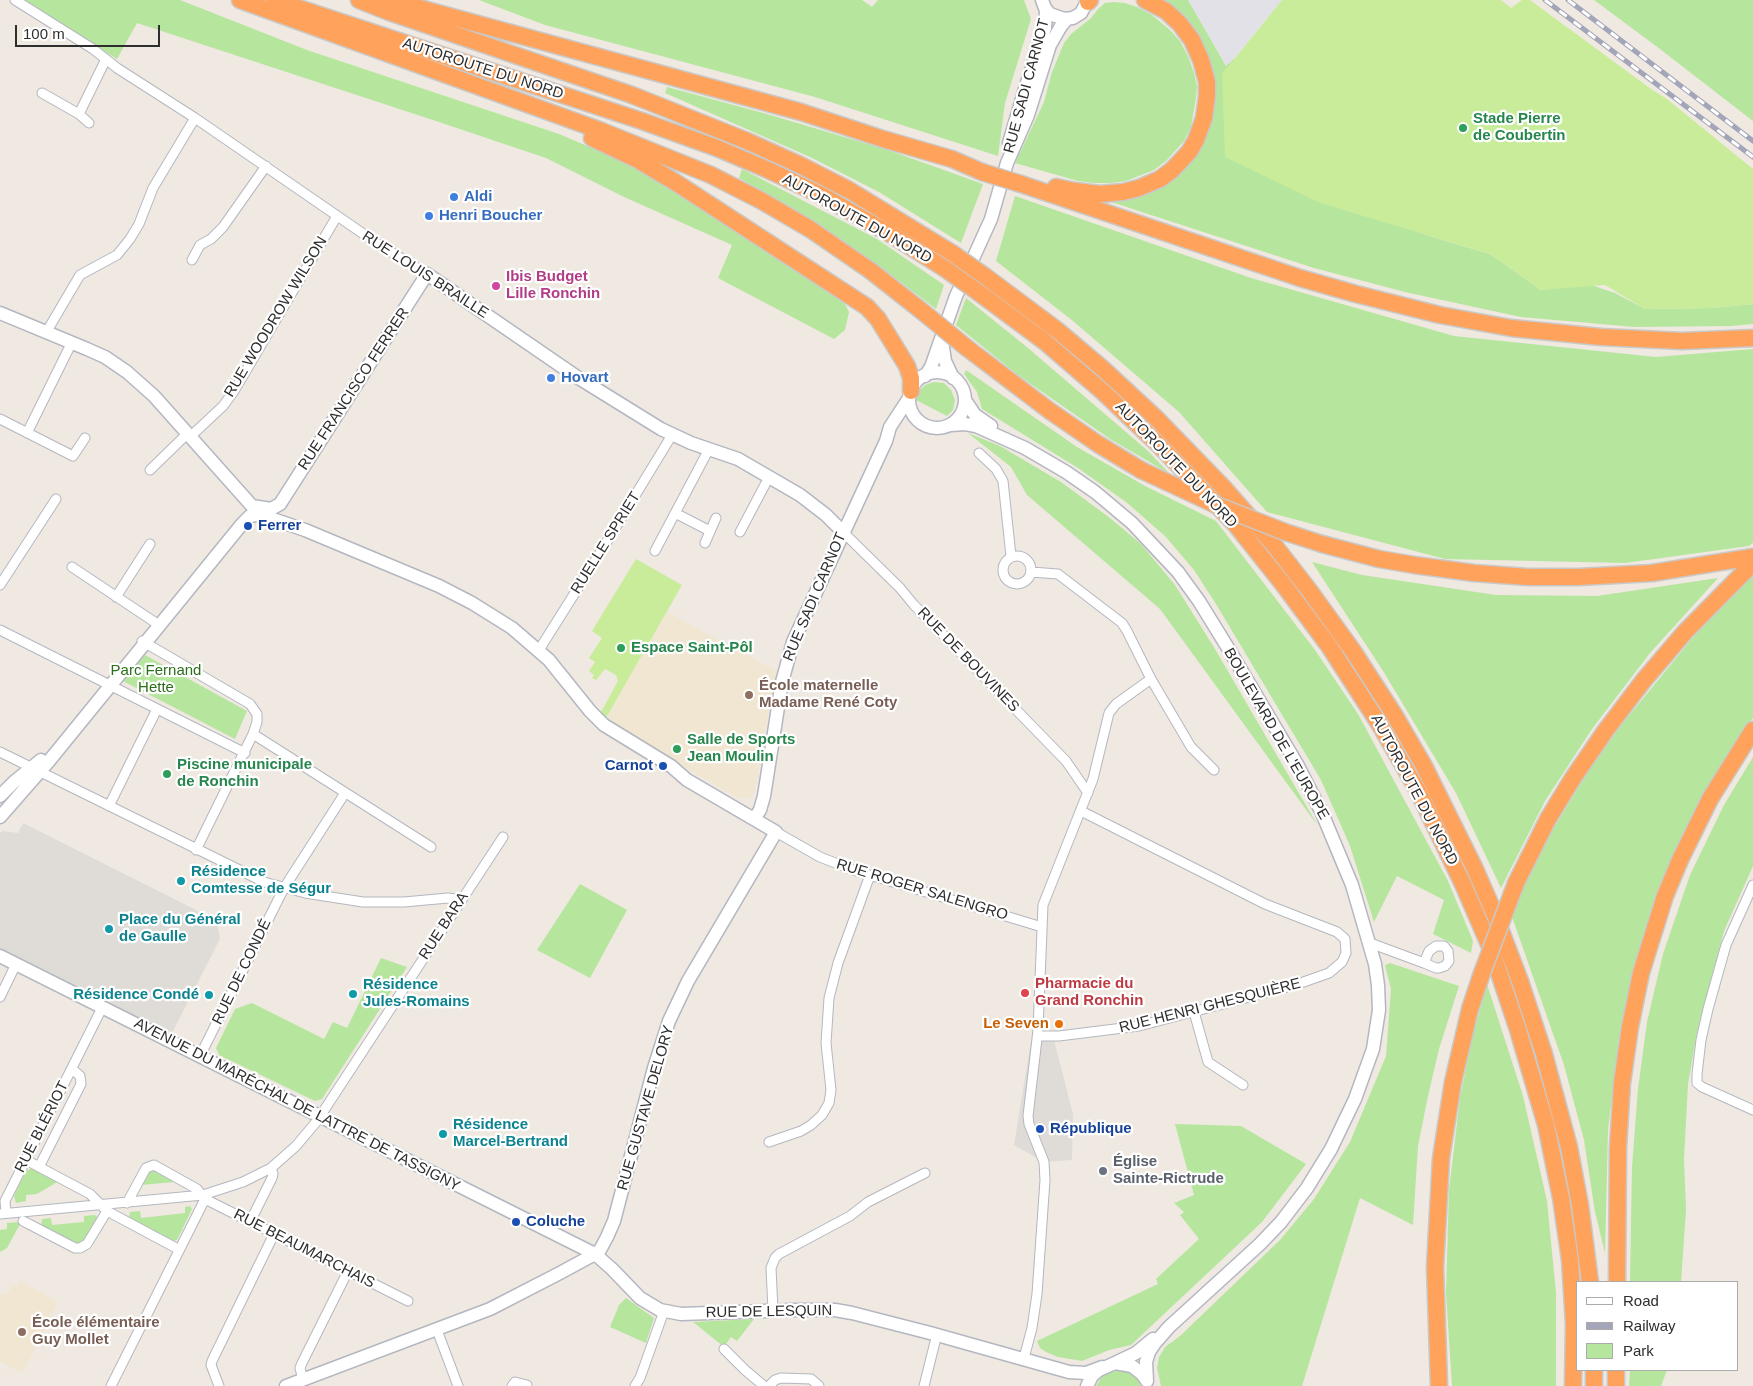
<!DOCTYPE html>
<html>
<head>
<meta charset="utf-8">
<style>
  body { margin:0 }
  #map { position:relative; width:1753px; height:1386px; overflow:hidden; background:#efe9e1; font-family:Helvetica,sans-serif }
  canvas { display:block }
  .legend { position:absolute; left:1576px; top:1281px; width:162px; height:90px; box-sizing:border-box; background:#fff; border:1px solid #ababab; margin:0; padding:6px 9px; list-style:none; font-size:15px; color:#2e2e2e }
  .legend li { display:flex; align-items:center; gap:10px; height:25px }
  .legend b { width:25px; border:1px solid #ababab }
  .scale { position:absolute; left:15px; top:25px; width:145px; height:22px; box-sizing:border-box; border:2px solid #2e2e2e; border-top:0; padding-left:6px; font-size:15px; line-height:18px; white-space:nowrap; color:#2e2e2e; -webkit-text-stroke:4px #fff; paint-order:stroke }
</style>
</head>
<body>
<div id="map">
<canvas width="1753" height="1386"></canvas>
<ul class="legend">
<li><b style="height:6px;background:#fff"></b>Road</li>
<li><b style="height:6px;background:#a3a6b8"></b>Railway</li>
<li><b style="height:14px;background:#b6e59e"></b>Park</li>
</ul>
<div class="scale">100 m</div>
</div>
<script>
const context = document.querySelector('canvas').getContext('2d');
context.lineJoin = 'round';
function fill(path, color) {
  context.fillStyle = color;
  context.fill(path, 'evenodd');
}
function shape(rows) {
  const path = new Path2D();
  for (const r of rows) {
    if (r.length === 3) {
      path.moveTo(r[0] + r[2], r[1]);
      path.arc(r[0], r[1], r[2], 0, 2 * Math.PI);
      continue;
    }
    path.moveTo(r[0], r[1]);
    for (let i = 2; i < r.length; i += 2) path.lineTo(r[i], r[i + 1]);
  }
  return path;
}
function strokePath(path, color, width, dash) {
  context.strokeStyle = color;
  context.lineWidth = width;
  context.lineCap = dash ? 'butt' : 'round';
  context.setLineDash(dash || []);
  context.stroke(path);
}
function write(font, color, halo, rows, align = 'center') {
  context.font = font + ' Helvetica,sans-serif';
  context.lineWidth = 4.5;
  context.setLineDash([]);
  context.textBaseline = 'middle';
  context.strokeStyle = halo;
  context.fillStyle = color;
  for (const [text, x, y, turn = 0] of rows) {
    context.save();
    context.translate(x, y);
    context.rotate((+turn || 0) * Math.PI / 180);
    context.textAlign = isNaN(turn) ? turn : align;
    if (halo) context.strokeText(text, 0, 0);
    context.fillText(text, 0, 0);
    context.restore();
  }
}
const industrial = shape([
  [1188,0,1282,0,1227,67]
]);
const education = shape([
  [667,612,776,671,755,790,750,798,744,799,736,797,613,725,606,718],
  [20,1281,58,1302,23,1373,0,1362,0,1292,7,1295,12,1285,17,1287]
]);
const green = shape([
  [23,0,180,0,307,50,559,134,606,154,667,186,843,300,849,312,845,330,834,339,718,278,732,245,624,197,546,158,436,121,137,23,117,59],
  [479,0,862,0,872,7,878,0,1024,0,1031,19,1005,103,998,156,815,97,545,25],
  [1157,0,1188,0,1226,66,1234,59,1394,224,1439,239,1490,254,1541,290,1585,283,1615,293,1645,309,1712,308,1753,304,1753,324,1731,326,1635,327,1521,317,1405,292,1314,268,1105,200,1187,164,1211,72],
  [1594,0,1753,0,1753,121,1656,46],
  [1114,2,1125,3,1137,7,1152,15,1170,30,1180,41,1188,56,1194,73,1197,86,1196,98,1191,127,1184,141,1166,161,1154,170,1126,181,1111,183,1094,183,1078,181,1015,163,1044,102,1052,72,1064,43,1071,34,1090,19,1099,8,1105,3],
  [667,87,767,114,888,150,983,184,961,243,879,192,810,157,665,93],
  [742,169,877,239,944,285,936,309,878,265,818,224,739,178],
  [1015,196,1251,278,1454,336,1656,357,1753,349,1753,543,1749,546,1625,563,1445,559,1267,512,1179,412,1073,321,996,261],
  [966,298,1028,348,1148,451,1170,474,1110,439,1018,375,956,325],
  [966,370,1077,447,1145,486,1216,521,1315,650,1358,714,1448,881,1473,941,1471,953,1433,934,1444,900,1397,876,1374,922,1350,846,1321,780,1216,604,1194,570,1165,536,1126,502,1078,468,982,409,977,392,964,374],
  [934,382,944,383,951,390,955,400,953,410,947,416,916,400,919,391,925,385],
  [968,433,1000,446,1061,482,1110,518,1141,544,1175,585,1215,649,1318,826,1160,609,1027,495,1011,467],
  [1312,562,1362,575,1496,595,1597,596,1718,578,1650,653,1592,729,1545,801,1501,888,1456,793,1385,674],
  [1753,574,1753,718,1735,742,1690,820,1657,891,1634,965,1619,1038,1608,1130,1605,1253,1595,1212,1584,1140,1564,1065,1511,914,1541,849,1589,770,1622,724,1709,618],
  [145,655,247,711,235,739,123,681],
  [1753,757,1753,866,1724,931,1697,1032,1688,1084,1684,1159,1686,1210,1681,1282,1630,1282,1632,1167,1638,1089,1647,1022,1663,954,1690,875,1724,805],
  [580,884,627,910,590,978,537,950],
  [381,958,407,967,322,1099,315,1101,219,1055,216,1048,235,1009,252,1003,324,1039,333,1022,347,1028],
  [1390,963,1459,986,1439,1049,1428,1096,1418,1146,1413,1225,1360,1198,1302,1386,1161,1386,1157,1368,1159,1357,1165,1347,1180,1336,1280,1240,1314,1199,1350,1142,1386,1056,1391,989,1385,965],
  [1487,984,1523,1096,1547,1201,1556,1293,1556,1386,1452,1386,1446,1293,1449,1190,1460,1098,1472,1038],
  [1175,1124,1241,1126,1306,1164,1262,1222,1131,1345,1109,1350,1082,1361,1058,1357,1046,1352,1040,1348,1037,1341,1158,1284,1156,1279,1199,1239,1180,1215,1184,1212,1174,1203,1194,1195],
  [32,1168,59,1181,37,1194,26,1195,26,1201,16,1203,14,1196,26,1171],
  [153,1170,173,1180,174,1182,141,1185,149,1171],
  [190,1206,192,1209,177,1240,174,1241,129,1218,130,1212,140,1211,141,1218,185,1213,185,1207],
  [95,1215,97,1217,85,1242,77,1245,41,1226,42,1219,51,1218,52,1225,84,1222,84,1216],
  [19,1222,20,1224,7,1248,0,1252,0,1230,7,1229,7,1223],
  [626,1298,654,1318,646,1343,610,1327,619,1305],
  [754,1319,737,1341,731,1337,724,1347,693,1322],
  [1630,1370,1667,1370,1661,1386,1629,1386],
  [1116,1371,1124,1371,1131,1374,1137,1379,1141,1386,1096,1386,1102,1377,1109,1372]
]);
const pitch = shape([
  [1282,0,1501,0,1511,8,1522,0,1530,0,1651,89,1667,99,1753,169,1753,304,1712,308,1645,309,1605,285,1541,290,1490,254,1320,203,1225,157,1222,74],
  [636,559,682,585,606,718,600,714,618,681,616,675,605,669,596,680,592,678,594,675,589,671,595,662,589,658,602,638,592,631]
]);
const plaza = shape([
  [23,823,212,918,217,924,220,939,170,1037,0,951,0,833,3,831,18,833],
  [1054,1040,1073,1114,1072,1160,1044,1162,1014,1145,1031,1041]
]);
const street = shape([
  [15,0,93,49,117,68,195,118,381,246,427,274],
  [42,93,79,114,89,123],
  [79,114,106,59],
  [192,260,200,245,211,239,223,227,266,166],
  [47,331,80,275,117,255,130,239,139,224,153,188,195,118],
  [0,419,73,456,85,438],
  [27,433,72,342],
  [191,436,223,406,234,391,337,216],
  [979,453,996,469,1003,481,1011,556],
  [150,470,188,433],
  [675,513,710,531],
  [740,532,769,477],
  [843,532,900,588,914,605,1066,761,1088,793],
  [705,543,716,518],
  [655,551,709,449],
  [1017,570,14],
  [72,567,159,625],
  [1031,572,1058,574,1122,623,1127,631,1151,679,1191,747,1214,770],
  [0,585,56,499],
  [116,597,150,544],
  [0,630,245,753],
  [142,641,250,704,257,714,257,722,253,734,196,850],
  [539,650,600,553,672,435],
  [253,734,431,847],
  [0,752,264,882,305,893,363,902,404,902,448,898,461,900],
  [109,806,157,709],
  [776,832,820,857,853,870,1042,927],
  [1753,885,1726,945,1708,1009,1701,1040,1697,1074,1697,1083,1702,1087,1753,1110],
  [1370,943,1424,963,1436,968,1439,968,1445,966,1449,961,1448,951,1444,946,1436,946,1429,951,1424,963],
  [0,997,16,964],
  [1194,1012,1208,1062,1243,1085],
  [1038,1036,1059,1036,1139,1026,1295,985,1329,973,1342,962,1346,953,1345,939,1337,932,1265,904,1081,811],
  [200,1056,284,888,345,793],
  [769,1142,801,1131,811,1125,822,1115,829,1103,831,1090,826,1043,829,998,838,963,870,875],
  [39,1167,81,1084,80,1076,72,1069],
  [127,1203,146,1168,154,1165,197,1189,205,1199,408,1301],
  [107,1211,178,1249],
  [6,1213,5,1201,102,1008],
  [0,1214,203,1195,243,1182,271,1168,296,1146,317,1121,503,837],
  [23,1221,75,1248,80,1248,87,1244,107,1211,90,1194,26,1160],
  [250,1222,272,1178,273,1174,271,1168],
  [773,1310,771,1268,775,1258,779,1254,850,1216,868,1202,925,1173],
  [437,1330,458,1386],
  [724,1349,745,1370,764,1386],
  [1024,1358,1032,1328,1037,1294,1045,1180,1044,1162,1029,1124,1028,1116,1038,1030,1043,905,1093,779,1109,713,1116,704,1151,679],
  [303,1380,300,1368,302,1363,348,1271],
  [111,1386,205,1199],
  [219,1386,211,1365,212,1361,274,1234],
  [512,1386,515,1382,527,1385,526,1386],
  [635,1386,640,1378,664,1311],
  [769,1386,775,1380,781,1378,811,1379,819,1386],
  [924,1386,937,1334]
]);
const secondary = shape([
  [1042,0,1045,8,1050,14,1064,19,1073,18,1081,13,1088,0],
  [1009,143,1025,89,1045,28,1046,10],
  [0,313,87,349,105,357,127,372,154,396,252,506,264,516,305,530,439,586,472,603,512,628,549,660,590,711,604,725,671,766,687,780,776,832,688,981,669,1021,654,1068,614,1221,607,1237,600,1250,595,1254,558,1274,490,1309,286,1386],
  [942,340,945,361,953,378],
  [937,400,28],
  [925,376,931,367,956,296,991,219,1007,163,1028,115,1050,45,1061,26,1067,19],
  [965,400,975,415,991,426],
  [951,425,965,424,976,426,1025,448,1066,472,1095,492,1132,523,1178,572,1199,601,1228,648,1297,764,1322,813,1352,885,1375,964,1378,985,1379,1010,1373,1049,1355,1099,1331,1149,1307,1188,1281,1222,1260,1244,1169,1327,1155,1343,1149,1352,1146,1362,1147,1381],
  [252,506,271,509,280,504,427,274,577,377,661,429,691,443,738,459,800,495,826,515,843,532],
  [0,796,14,782,41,760],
  [0,817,49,761,242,524,250,516,261,514],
  [754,819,760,810,764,796,782,682,793,642,886,441,890,427,909,398],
  [0,956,583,1248,595,1254,612,1269,640,1298,660,1310,681,1314,794,1310,835,1310,852,1313,930,1333,1069,1372,1086,1373,1102,1367],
  [1115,1363,1136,1353,1153,1339],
  [1087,1386,1092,1376,1099,1370,1115,1363,1132,1366,1142,1374,1147,1381]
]);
const highway = shape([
  [240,0,599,130,711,175,762,201,810,229,871,271,923,312],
  [274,0,642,121,717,148,766,169,821,195,887,232,944,268],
  [359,0,389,12,632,95,747,141,800,165,849,190,952,253],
  [390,0,801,112,883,139,952,159,982,172],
  [1088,2,1090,0],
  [592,138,638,160,675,182,867,307,878,319,907,366,911,378,911,391],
  [1021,184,1300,278,1356,294,1440,315,1511,328,1601,337,1682,341,1753,338],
  [1056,187,1075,191,1100,194,1123,192,1139,188,1160,179,1172,170,1189,152,1196,140,1204,118,1207,96,1207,82,1201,60,1192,40,1180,24,1166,11,1145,0],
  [986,277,1057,330,1102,368,1157,419,1223,487,1274,545,1309,590,1353,651,1395,716,1424,766,1475,869,1495,915,1520,981,1544,1054,1569,1147,1580,1205,1590,1282],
  [978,292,1044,341,1102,391,1157,443,1236,525,1283,584,1329,646,1380,725,1418,791,1462,882,1491,949,1518,1030,1546,1125,1561,1198,1570,1260,1574,1324,1573,1386],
  [967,348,1050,411,1098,444,1141,470],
  [1322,544,1379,559,1414,565,1474,573,1528,577,1579,577,1652,573,1753,557],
  [1516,883,1548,819,1573,778,1606,730,1644,680,1685,632,1753,563],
  [1617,1282,1618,1147,1622,1083,1630,1027,1641,973,1665,896,1680,860,1710,799,1753,730],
  [1594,1370,1594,1386],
  [1439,1386,1435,1267,1441,1158,1453,1082,1470,1009],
  [1616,1386,1616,1370]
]);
const rail = shape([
  [1545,0,1753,157],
  [1568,0,1753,141]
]);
const highwayBridge = shape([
  [982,172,1021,184],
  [952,253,986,277],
  [944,268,978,292],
  [923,312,967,348],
  [1141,470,1216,505,1285,532,1322,544],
  [1470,1009,1482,973,1516,883]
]);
const markers = [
  [1463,128,5,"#2e9e5b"],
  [454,197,5,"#3f7fe0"],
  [429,216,5,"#3f7fe0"],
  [496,286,5,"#d1479c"],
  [551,378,5,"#3f7fe0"],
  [248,526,5,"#1a4fb4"],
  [621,648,5,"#2e9e5b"],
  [749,695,5,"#8d6e63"],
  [677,749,5,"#2e9e5b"],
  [663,766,5,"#1a4fb4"],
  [167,774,5,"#2e9e5b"],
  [181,881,5,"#0f9aa8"],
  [109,929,5,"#0f9aa8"],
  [1025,993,5,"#e0444e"],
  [353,994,5,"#0f9aa8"],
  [209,995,5,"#0f9aa8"],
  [1059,1024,5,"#e8710a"],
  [1040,1129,5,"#1a4fb4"],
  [443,1134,5,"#0f9aa8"],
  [1103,1171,5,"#6b7280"],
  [516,1222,5,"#1a4fb4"],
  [22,1332,5,"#8d6e63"]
];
const streetNames = [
  ["AUTOROUTE DU NORD",483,69,18],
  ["RUE SADI CARNOT",1027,86,-75],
  ["AUTOROUTE DU NORD",857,219,29],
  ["RUE LOUIS BRAILLE",425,275,33],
  ["RUE WOODROW WILSON",276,317,-59],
  ["RUE FRANCISCO FERRER",354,389,-57],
  ["AUTOROUTE DU NORD",1176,465,46],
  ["RUELLE SPRIET",606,543,-58],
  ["RUE SADI CARNOT",815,597,-67],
  ["RUE DE BOUVINES",968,660,46],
  ["BOULEVARD DE L'EUROPE",1276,734,60],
  ["AUTOROUTE DU NORD",1414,790,62],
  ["RUE ROGER SALENGRO",922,890,17],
  ["RUE BARA",444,926,-57],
  ["RUE DE CONDÉ",242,972,-64],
  ["RUE HENRI GHESQUIÈRE",1210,1006,-14],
  ["AVENUE DU MARÉCHAL DE LATTRE DE TASSIGNY",297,1105,27],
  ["RUE GUSTAVE DELORY",646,1108,-74],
  ["RUE BLÉRIOT",42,1127,-63],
  ["RUE BEAUMARCHAIS",304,1249,27],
  ["RUE DE LESQUIN",769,1312,-1]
];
const leisureNames = [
  ["Stade Pierre",1473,119],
  ["de Coubertin",1473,136],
  ["Espace Saint-Pôl",631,648],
  ["Salle de Sports",687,740],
  ["Jean Moulin",687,757],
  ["Piscine municipale",177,765],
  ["de Ronchin",177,782]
];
const shopNames = [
  ["Aldi",464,197],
  ["Henri Boucher",439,216],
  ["Hovart",561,378]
];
const hotelNames = [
  ["Ibis Budget",506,277],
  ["Lille Ronchin",506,294]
];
const transitNames = [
  ["Ferrer",258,526],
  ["Carnot",653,766,"right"],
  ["République",1050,1129],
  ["Coluche",526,1222]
];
const parkNames = [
  ["Parc Fernand",156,671],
  ["Hette",156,688]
];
const educationNames = [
  ["École maternelle",759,686],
  ["Madame René Coty",759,703],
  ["École élémentaire",32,1323],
  ["Guy Mollet",32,1340]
];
const cultureNames = [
  ["Résidence",191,872],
  ["Comtesse de Ségur",191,889],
  ["Place du Général",119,920],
  ["de Gaulle",119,937],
  ["Résidence",363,985],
  ["Jules-Romains",363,1002],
  ["Résidence Condé",199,995,"right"],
  ["Résidence",453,1125],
  ["Marcel-Bertrand",453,1142]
];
const healthNames = [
  ["Pharmacie du",1035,984],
  ["Grand Ronchin",1035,1001]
];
const foodNames = [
  ["Le Seven",1049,1024]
];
const worshipNames = [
  ["Église",1113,1162],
  ["Sainte-Rictrude",1113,1179]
];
fill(industrial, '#e3e1e8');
fill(education, '#f0e6d1');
fill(green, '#b6e59e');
fill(pitch, '#c9ec9a');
fill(plaza, '#dfdcd8');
strokePath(street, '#b4b7c1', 11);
strokePath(secondary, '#b4b7c1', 15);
strokePath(highway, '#c9c9c9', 19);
strokePath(street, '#fff', 9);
strokePath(secondary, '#fff', 12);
strokePath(highway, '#ffa35c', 16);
strokePath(rail, '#a3a6b8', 5);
strokePath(rail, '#fff', 3, [9]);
strokePath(highwayBridge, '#c9c9c9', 19, []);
strokePath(highwayBridge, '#ffa35c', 16);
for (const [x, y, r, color] of markers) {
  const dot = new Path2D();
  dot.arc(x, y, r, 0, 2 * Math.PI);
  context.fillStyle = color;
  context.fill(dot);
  strokePath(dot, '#fff', 2);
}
write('15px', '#2e2e2e', '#fff', streetNames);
write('bold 15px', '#27864d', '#fff', leisureNames, 'left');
write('bold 15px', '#366cbe', '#fff', shopNames, 'left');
write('bold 15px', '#b23c85', '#fff', hotelNames, 'left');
write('bold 15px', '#164399', '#fff', transitNames, 'left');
write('15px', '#2c6e1b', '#fff', parkNames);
write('bold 15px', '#785e54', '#fff', educationNames, 'left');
write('bold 15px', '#0d838f', '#fff', cultureNames, 'left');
write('bold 15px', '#be3a42', '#fff', healthNames, 'left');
write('bold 15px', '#c56008', '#fff', foodNames, 'right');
write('bold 15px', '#5b616d', '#fff', worshipNames, 'left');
</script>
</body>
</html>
